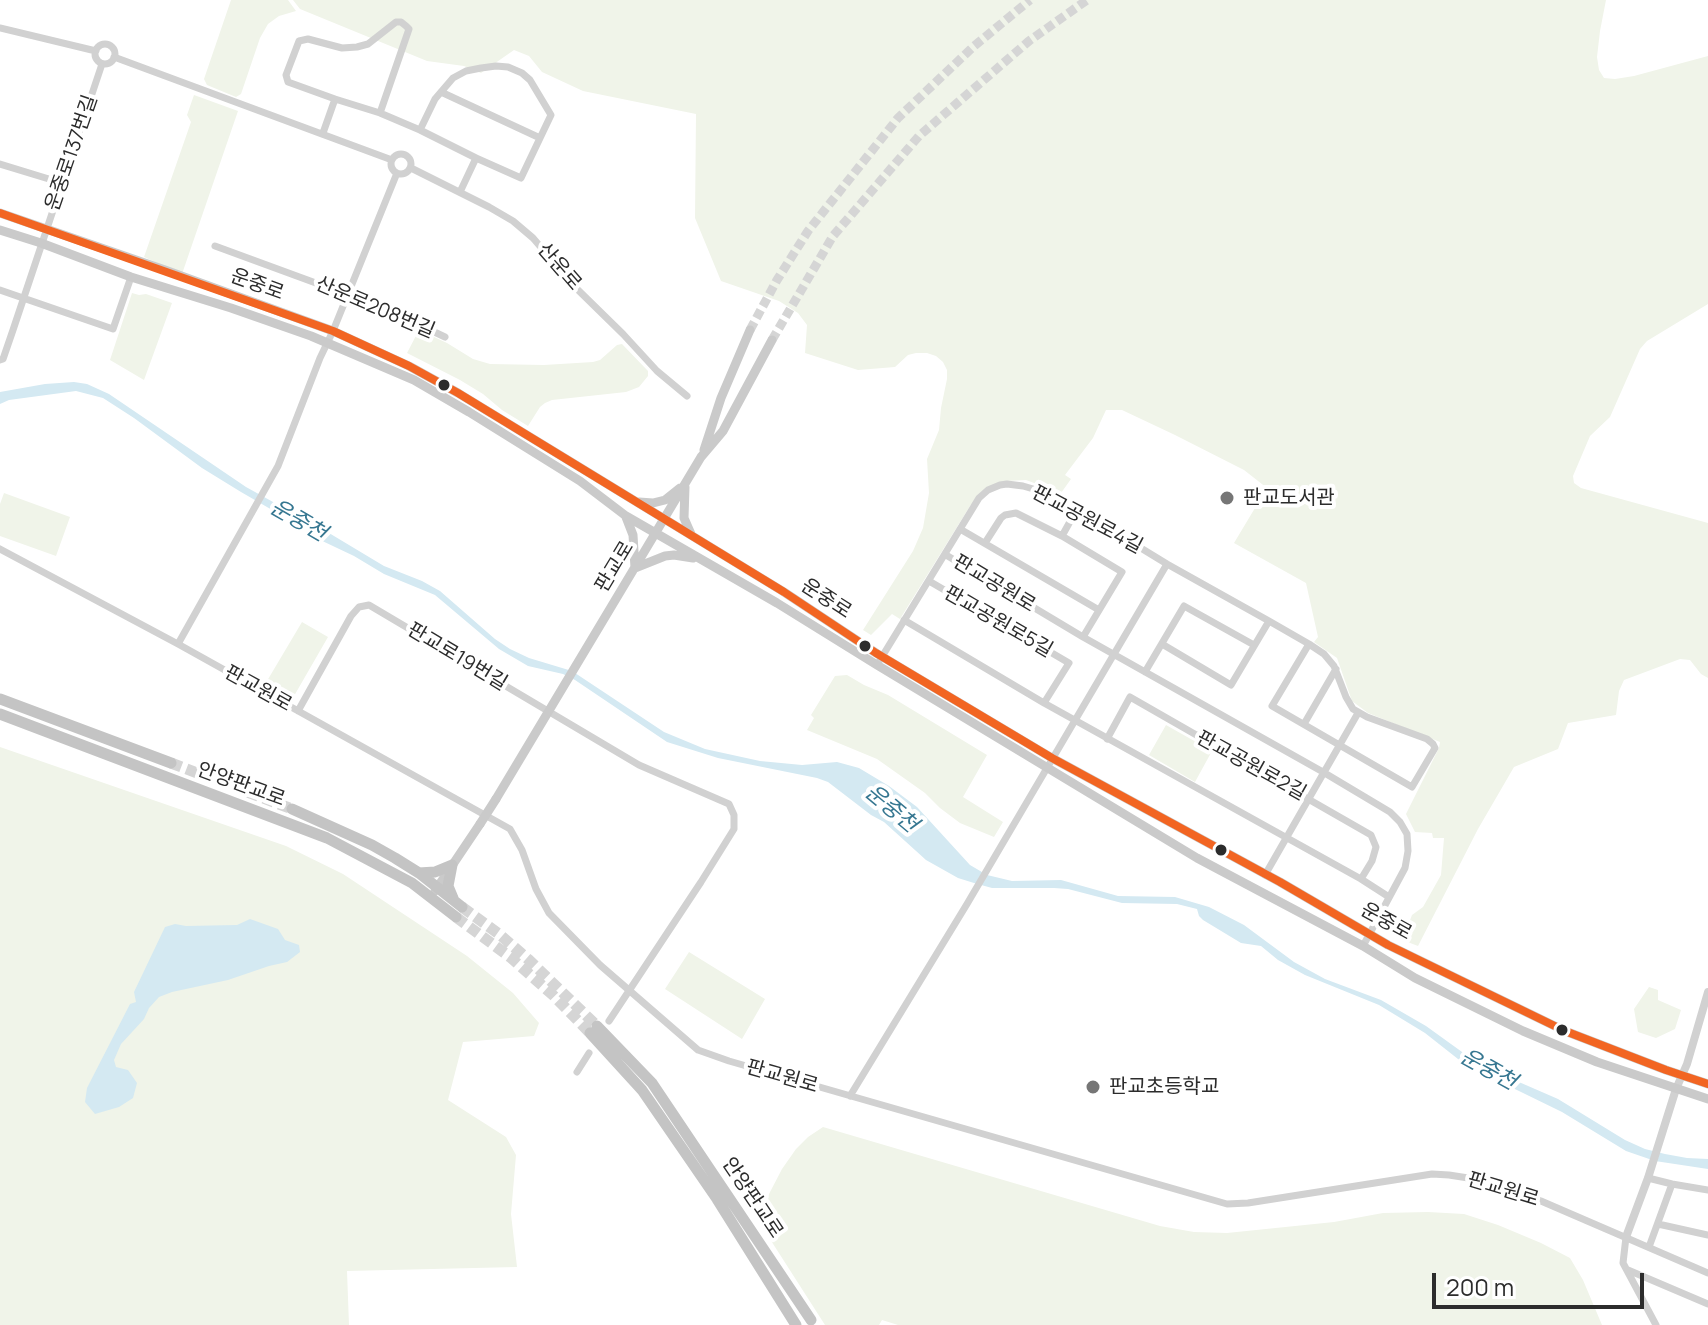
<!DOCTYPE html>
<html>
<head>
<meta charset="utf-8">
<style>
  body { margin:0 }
  #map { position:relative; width:1708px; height:1325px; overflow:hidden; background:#fff; font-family:Manrope,sans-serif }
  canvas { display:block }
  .scale { position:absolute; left:1432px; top:1273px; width:212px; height:36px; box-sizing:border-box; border:4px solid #2c2c2c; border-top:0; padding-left:10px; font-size:24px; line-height:28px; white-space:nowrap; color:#2c2c2c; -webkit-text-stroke:6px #fff; paint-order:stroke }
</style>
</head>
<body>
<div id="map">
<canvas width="1708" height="1325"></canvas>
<div class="scale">200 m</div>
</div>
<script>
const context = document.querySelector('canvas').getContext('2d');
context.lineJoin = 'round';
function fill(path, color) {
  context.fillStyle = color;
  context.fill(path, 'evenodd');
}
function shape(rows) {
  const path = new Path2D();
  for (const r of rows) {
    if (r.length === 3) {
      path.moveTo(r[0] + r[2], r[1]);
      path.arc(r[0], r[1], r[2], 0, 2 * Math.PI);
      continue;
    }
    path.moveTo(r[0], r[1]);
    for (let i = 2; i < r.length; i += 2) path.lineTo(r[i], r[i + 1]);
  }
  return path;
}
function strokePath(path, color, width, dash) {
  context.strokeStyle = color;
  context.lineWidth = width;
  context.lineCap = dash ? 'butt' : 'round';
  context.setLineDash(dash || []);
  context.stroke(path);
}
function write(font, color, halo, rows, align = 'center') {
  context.font = font + ' Manrope,"Noto Sans KR",sans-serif';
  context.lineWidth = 8;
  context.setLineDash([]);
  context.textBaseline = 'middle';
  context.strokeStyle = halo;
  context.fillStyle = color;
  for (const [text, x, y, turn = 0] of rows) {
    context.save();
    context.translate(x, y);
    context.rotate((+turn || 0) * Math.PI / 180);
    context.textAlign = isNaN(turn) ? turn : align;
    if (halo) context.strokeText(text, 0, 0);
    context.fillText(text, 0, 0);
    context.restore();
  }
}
const green = shape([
  [231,0,288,0,296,11,279,16,268,24,260,38,241,94,236,97,207,85,204,79],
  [293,0,1606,0,1600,31,1597,57,1599,70,1604,78,1615,79,1634,76,1708,56,1708,304,1647,341,1640,349,1610,417,1590,436,1573,476,1574,483,1581,488,1708,523,1708,678,1701,674,1690,660,1680,659,1624,680,1619,691,1616,715,1568,723,1558,749,1514,767,1478,829,1418,946,1405,941,1404,936,1412,915,1423,907,1441,875,1444,838,1433,838,1432,833,1415,832,1406,814,1439,748,1440,742,1368,713,1352,701,1337,658,1314,642,1318,637,1306,583,1234,543,1267,488,1244,470,1175,435,1122,410,1106,410,1093,438,1065,475,1071,479,1061,493,1026,480,1006,481,982,491,970,506,900,619,892,614,871,635,863,630,913,551,923,528,929,493,927,459,939,430,941,408,947,379,947,370,943,362,936,356,927,353,916,353,908,355,895,367,858,370,805,353,807,325,798,313,779,301,721,281,695,218,696,114,583,91,542,72,529,56,514,50,481,73,464,66,427,61,300,9],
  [194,95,238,111,182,274,144,257,191,122,187,115],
  [132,293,139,295,146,294,172,303,144,380,110,360],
  [419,330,447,343,473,359,490,364,544,365,593,362,600,360,617,345,622,344,648,371,648,376,639,387,626,392,552,400,545,403,540,407,528,426,502,410,483,394,460,380,407,353],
  [4,493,70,517,56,556,0,536,0,504],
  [302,622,328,637,294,696,286,698,264,686],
  [847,675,864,685,888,695,987,755,963,797,1003,822,994,837,960,823,940,808,925,793,877,759,807,730,814,718,811,715,835,676],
  [1166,725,1212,751,1195,782,1149,755],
  [0,747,286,846,343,874,467,956,513,993,539,1023,534,1036,463,1042,448,1100,506,1137,516,1155,511,1214,517,1267,347,1271,349,1325,0,1325],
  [689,952,765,999,742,1039,665,989],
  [1649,987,1658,990,1658,1000,1681,1010,1675,1029,1656,1038,1638,1032,1634,1009],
  [823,1127,1160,1226,1194,1232,1227,1233,1334,1222,1383,1213,1428,1212,1464,1214,1498,1225,1541,1243,1570,1258,1583,1280,1602,1325,898,1325,882,1320,879,1325,825,1325,768,1236,765,1217,769,1194,782,1169,796,1149,808,1137]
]);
const water = shape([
  [74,382,87,384,109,394,246,487,329,533,384,566,422,581,440,591,495,639,510,649,529,658,572,671,664,732,705,749,760,761,802,765,837,762,859,768,889,786,917,807,970,865,987,875,1012,881,1061,880,1118,896,1175,897,1209,907,1244,925,1294,962,1325,979,1381,1000,1426,1026,1469,1057,1512,1079,1558,1099,1625,1140,1645,1149,1665,1154,1687,1158,1708,1159,1708,1169,1655,1161,1626,1151,1562,1112,1478,1071,1458,1059,1425,1033,1379,1005,1305,975,1278,960,1261,946,1241,943,1203,920,1199,916,1197,909,1177,904,1122,903,1068,889,1054,888,992,888,974,883,958,878,926,860,884,822,871,815,828,782,817,778,718,758,667,742,575,680,563,674,528,666,499,649,435,595,384,574,354,556,316,538,312,533,241,492,202,468,134,418,103,398,76,391,9,400,0,404,0,392,45,384],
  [250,919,278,929,285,940,299,945,300,952,287,962,269,966,228,980,172,992,159,997,149,1008,144,1019,121,1044,114,1060,116,1067,128,1070,137,1083,133,1098,119,1107,95,1114,85,1102,87,1088,130,1004,136,1002,134,992,165,927,175,924,186,926,237,925]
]);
const secondaryTunnel = shape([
  [750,330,777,280,808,231,898,118,973,47,1030,0],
  [772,340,833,236,919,136,1029,41,1087,0]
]);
const primaryTunnel = shape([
  [171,763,292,809],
  [462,907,499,934,529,960,597,1026],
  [456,917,510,957,554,996,590,1033]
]);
const minor = shape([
  [0,28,96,51],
  [105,54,10],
  [114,57,392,160],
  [441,92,540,138],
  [380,113,420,130],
  [323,133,335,99,288,82,286,75,299,41,308,39,342,48,357,47,368,44,396,22,401,22,406,26,409,29,380,113,335,99],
  [401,164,10],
  [0,164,62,183],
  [411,168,489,207,513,221,533,238,575,287,623,334,657,371,687,396],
  [460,192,476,158,521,178,551,115,530,80,522,73,508,67,496,66,481,68,466,71,453,78,435,99,420,130,476,158],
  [215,246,324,286,409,320,445,337],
  [0,290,113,329,131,277],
  [0,360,3,359,13,330,102,64],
  [960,529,1099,610],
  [1062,536,1077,509],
  [985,543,1001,518,1005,515,1016,513,1062,536,1122,572,1083,637],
  [0,549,178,644,510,829,522,850,536,889,549,913,600,965,698,1050,729,1061,1227,1204,1248,1203,1432,1174,1449,1175,1481,1180,1541,1201,1708,1273],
  [946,555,1083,637,1323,772,1390,812,1400,822,1407,834,1408,851,1405,868,1363,946],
  [929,581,1069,663,1044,703],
  [904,620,1044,703,1361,879,1389,897],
  [178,644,278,466,320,358,333,331,397,173],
  [1162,644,1231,685,1269,621],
  [880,660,979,498,988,490,1000,485,1007,484,1023,486,1040,491,1077,509,1167,564,1269,621,1309,644,1324,654,1334,666,1346,697,1353,709,1367,717,1427,739,1433,744,1435,748,1412,787,1272,706,1309,644],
  [1145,672,1184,606,1254,645],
  [298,711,351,616,359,607,369,605,639,765,729,804,734,815,734,829,701,882,609,1021],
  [1304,724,1336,669],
  [1107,739,1130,697,1371,835,1376,847,1372,861,1361,879],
  [1265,875,1358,713],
  [577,1072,589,1053],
  [850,1096,967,904,1167,564],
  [1648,1178,1672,1184,1708,1190],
  [1658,1224,1708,1235],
  [1626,1237,1623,1263,1656,1325],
  [1649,1247,1672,1184],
  [1628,1270,1708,1304]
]);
const tertiary = shape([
  [1626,1237,1648,1178,1676,1089,1687,1064,1708,992]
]);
const secondary = shape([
  [0,213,165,270,333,331,409,366,458,393,581,468,784,592,876,653,1052,758,1280,882,1388,945,1565,1031,1666,1070,1708,1084],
  [0,230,41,243,131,277,231,308,311,336,414,380,469,412,580,481,626,516,777,603,877,665,1197,858,1363,946,1415,978,1523,1031,1597,1062,1708,1099],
  [704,450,721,398,750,330],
  [685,487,684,518,691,534],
  [639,502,653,503,665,500,680,488],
  [626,517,633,535,635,568],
  [635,568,665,556,674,555,693,558],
  [496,799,701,457,723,431,772,340],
  [435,891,480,824]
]);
const primary = shape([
  [0,699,171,763],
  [0,714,327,838,412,883,456,917],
  [292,809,372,845,395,858,419,873,462,907],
  [452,865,448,886,453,898],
  [419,873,435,872,452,865],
  [597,1026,652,1083,811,1320],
  [590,1033,642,1090,717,1199,796,1325]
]);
const secondaryBridge = shape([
  [480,824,496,799]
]);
const bus1 = shape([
  [0,213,333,331,409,366,458,393,784,592,876,653,1052,758,1280,882,1388,945,1565,1031,1666,1070,1708,1084]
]);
const markers = [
  [444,385,7,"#2c2c2c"],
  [1227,498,8,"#767676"],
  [865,646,7,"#2c2c2c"],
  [1221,850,7,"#2c2c2c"],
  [1562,1030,7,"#2c2c2c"],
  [1093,1087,8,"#767676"]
];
const streetNames = [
  ["운중로137번길",72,153,-71],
  ["산운로",559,267,49],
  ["운중로",257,285,20],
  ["산운로208번길",375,308,23],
  ["판교공원로4길",1087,520,28],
  ["판교로",615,567,-59],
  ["판교공원로",994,584,31],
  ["운중로",826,599,33],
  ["판교공원로5길",998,622,30],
  ["판교로19번길",457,657,31],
  ["판교원로",258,689,29],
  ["판교공원로2길",1251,766,29],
  ["안양판교로",241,785,20],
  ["운중로",1386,922,29],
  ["판교원로",782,1077,16],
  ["판교원로",1503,1190,17],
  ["안양판교로",752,1198,56]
];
const poiNames = [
  ["판교도서관",1243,498],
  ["판교초등학교",1109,1087]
];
const waterNames = [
  ["운중천",298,521,30],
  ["운중천",891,809,40],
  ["운중천",1488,1070,29]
];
fill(green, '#f0f4e9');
fill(water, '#d4e9f2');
strokePath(secondaryTunnel, '#d5d5d5', 9, [9, 4.5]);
strokePath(primaryTunnel, '#d5d5d5', 11, [11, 5.5]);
strokePath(minor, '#d1d1d1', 7);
strokePath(tertiary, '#d1d1d1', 8);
strokePath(secondary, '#cacaca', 9);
strokePath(primary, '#c4c4c4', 11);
strokePath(secondaryBridge, '#cacaca', 9);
strokePath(bus1, '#f26522', 8);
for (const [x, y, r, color] of markers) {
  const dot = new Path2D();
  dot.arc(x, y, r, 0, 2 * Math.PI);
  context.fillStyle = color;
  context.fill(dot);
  strokePath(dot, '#fff', 3);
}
write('20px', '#2c2c2c', '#fff', streetNames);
write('20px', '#2c2c2c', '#fff', poiNames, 'left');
write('italic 22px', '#367791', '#fff', waterNames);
</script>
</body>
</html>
